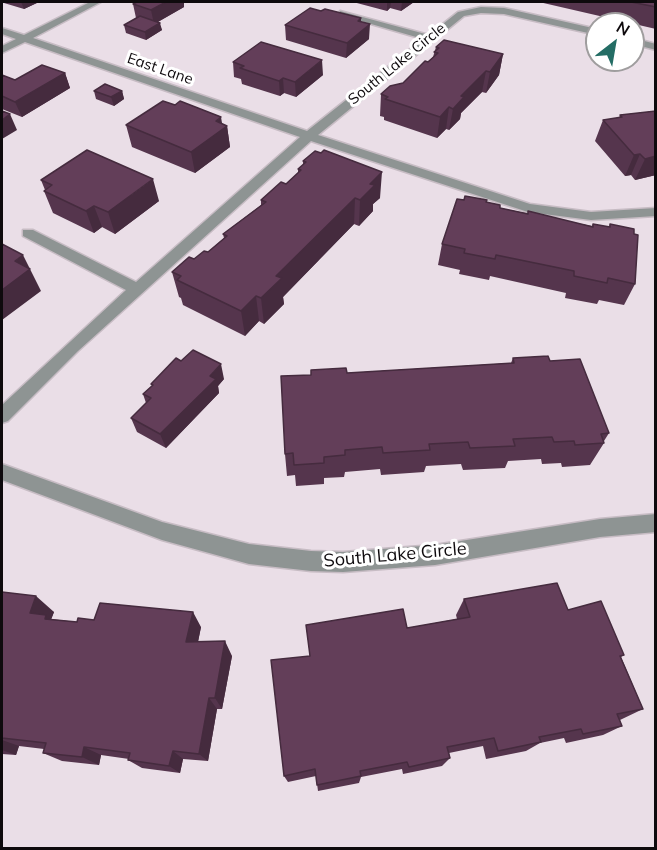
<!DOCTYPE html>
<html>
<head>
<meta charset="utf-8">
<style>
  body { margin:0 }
  #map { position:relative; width:657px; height:850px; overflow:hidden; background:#eadee7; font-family:Mulish,sans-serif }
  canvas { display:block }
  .frame { position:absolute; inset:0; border:3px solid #0e0a0d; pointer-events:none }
  .north { position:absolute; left:585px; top:12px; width:60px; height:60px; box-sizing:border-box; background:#fff; border:2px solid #9f9d9e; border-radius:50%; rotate:31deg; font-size:16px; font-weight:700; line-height:24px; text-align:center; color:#0e0a0d }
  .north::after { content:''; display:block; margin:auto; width:21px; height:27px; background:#246d65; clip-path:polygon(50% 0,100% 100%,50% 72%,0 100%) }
</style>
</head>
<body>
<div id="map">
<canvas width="657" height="850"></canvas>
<div class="frame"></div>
<div class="north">N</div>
</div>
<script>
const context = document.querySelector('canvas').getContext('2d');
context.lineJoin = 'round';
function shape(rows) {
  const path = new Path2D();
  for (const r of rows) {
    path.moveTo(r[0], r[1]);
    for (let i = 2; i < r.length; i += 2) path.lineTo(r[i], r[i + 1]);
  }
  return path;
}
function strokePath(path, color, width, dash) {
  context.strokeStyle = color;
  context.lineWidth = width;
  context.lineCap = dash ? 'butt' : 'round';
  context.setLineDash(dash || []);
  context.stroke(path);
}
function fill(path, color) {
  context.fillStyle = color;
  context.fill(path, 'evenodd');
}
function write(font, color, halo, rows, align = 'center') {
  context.font = font + ' Mulish,sans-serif';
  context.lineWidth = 6;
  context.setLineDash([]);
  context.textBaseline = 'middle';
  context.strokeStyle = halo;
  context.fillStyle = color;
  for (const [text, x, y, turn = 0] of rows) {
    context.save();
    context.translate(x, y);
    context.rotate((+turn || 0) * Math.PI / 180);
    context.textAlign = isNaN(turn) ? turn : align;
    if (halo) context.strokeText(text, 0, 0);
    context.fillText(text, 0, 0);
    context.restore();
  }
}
const minor = shape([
  [90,2,101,2,33,38,307,131,423,39,340,15,340,11,429,35,458,12,481,7,504,8,597,29,597,35,504,14,481,13,464,16,318,135,530,204,591,212,656,208,656,216,591,220,528,212,311,141,78,351,8,421,2,423,2,405,126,290,23,236,23,230,33,230,136,282,300,137,25,42,2,53,2,46,16,39,2,34,2,28,24,35,90,2],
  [633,38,656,44,656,50,633,44,633,38],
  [2,464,162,522,249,544,311,551,343,552,435,545,600,519,656,514,656,532,600,537,435,565,343,572,311,571,249,564,162,540,2,480,2,464]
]);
const wall = shape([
  [3,2,39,2,24,9,4,3],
  [353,2,414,2,401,11,390,8,387,11],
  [539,2,656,2,656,29],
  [133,4,184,7,158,22,162,30,146,40,126,33,124,25,136,18],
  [321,11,361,18,361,22,369,39,346,58,286,40,285,25],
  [436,47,503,54,499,75,486,93,482,92,461,113,460,119,449,130,446,129,437,138,384,120,384,117,380,116,381,94,403,83,433,57],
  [233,62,323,75,296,97,284,93,280,96,242,84,241,79,234,77],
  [65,73,70,88,22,117,2,109,2,75,15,80],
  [94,91,122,91,124,99,114,106,96,99],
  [656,111,656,175,635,180,631,175,625,176,595,141,603,120,619,118,620,115],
  [222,124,227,126,230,147,195,173,132,147,126,125],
  [303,161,380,198,373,204,373,211,359,226,354,224,283,297,284,304,264,324,259,321,245,336,183,305,181,298,179,297,172,272,208,252,224,238,223,234,261,205,261,200,286,184,298,173,298,169,303,165],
  [41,180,159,201,115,234,102,227,94,233,53,213,44,191,45,190],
  [464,200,486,202,500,208,592,226,593,224,609,227,610,224,635,284,624,305,599,300,597,304,565,298,566,293,490,276,489,280,459,274,460,270,438,265,442,244],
  [513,358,550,361,609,433,604,441,604,443,590,465,562,467,561,463,542,464,541,459,508,461,505,468,463,470,461,464,426,466,424,472,381,475,380,469,345,472,344,477,324,478,324,484,296,486,295,475,287,476,285,454,347,373,511,363],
  [656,372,656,401,654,375],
  [224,379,218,386,219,393,166,448,137,432,131,418,146,403,143,394,152,386,151,384],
  [2,592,54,612,51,619,77,622,201,627,198,642,232,656,222,709,217,709,208,761,183,759,180,773,142,768,128,760,129,759,101,755,99,765,62,761,43,753,44,749,19,746,16,755,2,754],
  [464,599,568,610,624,655,621,657,643,709,620,720,622,726,603,735,566,743,564,738,540,743,526,751,486,759,483,746,449,753,450,758,442,766,403,774,402,769,361,777,359,783,318,791,316,776,288,782,284,776,310,656,306,625,407,628,457,619,456,615]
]);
const shadedWall = shape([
  [21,2,39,2,24,9],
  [166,2,184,2,184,7,154,24,151,10],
  [387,2,391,2,390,8,387,11],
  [402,2,414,2,401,11],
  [361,18,361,31,370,24,369,39,346,58,347,43,358,21],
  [160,23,162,30,146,40,145,32],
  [503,54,499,75,486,93,490,72],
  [322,60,323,75,296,97,295,82],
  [486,71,482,92,461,113,460,119,449,130,453,109,461,96],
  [65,73,70,88,22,117,15,102],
  [283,78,284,93,280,96,279,81],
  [122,91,124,99,114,106,111,97],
  [449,107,446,129,437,138,440,117],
  [10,114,17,130,2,139,2,120],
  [221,117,223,129,227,126,230,147,195,173,191,152,216,121],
  [640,154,631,175,625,176,634,155],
  [656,156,656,175,635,180,645,159],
  [382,172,380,198,373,204,373,211,359,226,360,200,370,184],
  [153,179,159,201,115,234,108,212],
  [355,198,354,224,283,297,284,304,264,324,261,298,276,276],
  [94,206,102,227,94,233,86,211],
  [23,255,41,291,2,320,2,290,15,261],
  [256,296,259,321,245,336,241,311],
  [221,364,224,379,218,386,219,393,166,448,160,434,210,376],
  [36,596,54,612,51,620,64,631,30,613],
  [193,612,201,627,195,656,186,642],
  [225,641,232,656,222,709,215,698],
  [209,698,217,709,208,761,199,754],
  [2,740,19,746,16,755,2,750],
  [84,747,101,755,99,765,82,757],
  [173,751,183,759,180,773,169,766]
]);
const building = shape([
  [137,2,166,2,151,10,133,4,137,2],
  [631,2,656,2,656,7,631,2],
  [310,8,321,11,325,9,361,18,358,21,370,24,347,43,285,25,310,8],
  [140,16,160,23,145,32,124,25,140,16],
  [444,40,503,54,490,72,486,71,461,96,464,97,453,109,449,107,440,117,385,99,388,97,381,94,390,86,403,83,425,61,428,62,438,53,434,52,439,48,436,47,444,40],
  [261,42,322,60,295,82,283,78,279,81,240,68,244,66,233,62,261,42],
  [42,65,65,73,15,102,2,96,2,75,15,80,42,65],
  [105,84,122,91,111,97,94,91,105,84],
  [163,101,175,105,180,101,221,117,216,121,227,126,191,152,126,125,163,101],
  [2,111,10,114,2,120,2,111],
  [656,111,656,156,645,159,640,154,634,155,603,120,622,117,620,115,656,111],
  [87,150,153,179,108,212,94,206,86,211,44,191,52,185,41,180,87,150],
  [324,150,382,172,370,184,375,185,360,200,355,198,276,276,282,278,261,298,256,296,241,311,177,280,181,276,172,272,189,257,194,259,204,251,208,252,227,236,223,234,266,202,261,200,281,182,286,184,301,170,298,169,306,162,303,161,315,151,321,153,324,150],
  [465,196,487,200,486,202,500,205,500,208,528,214,528,211,593,227,593,224,610,227,610,224,634,229,634,234,638,235,635,284,608,278,607,283,574,276,574,271,496,255,495,259,464,253,465,249,442,244,457,199,464,200,465,196],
  [2,244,23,255,15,261,30,269,2,290,2,244],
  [193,350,221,364,210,376,216,379,160,434,131,418,151,398,143,394,153,385,151,384,176,358,181,361,193,350],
  [548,356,550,361,580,359,609,433,601,434,604,443,575,445,574,441,554,442,552,437,513,439,515,446,470,448,468,442,429,444,430,450,383,453,382,447,345,450,345,455,324,457,324,463,294,465,293,453,285,454,281,376,311,375,311,370,346,368,347,373,514,363,513,358,548,356],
  [557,583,568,610,601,601,624,655,620,656,643,709,617,714,622,726,583,734,581,729,539,737,541,742,498,751,494,738,447,747,450,758,409,767,407,762,360,771,361,776,317,785,315,769,284,776,271,660,310,656,306,625,403,609,407,628,470,617,464,599,557,583],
  [2,592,36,596,30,613,46,615,45,619,77,622,78,618,94,620,100,603,193,612,186,642,225,641,215,698,209,698,199,754,173,751,169,766,128,760,130,753,84,747,82,757,43,753,46,743,2,738,2,592]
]);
const farStreetnames = [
  ["South Lake Circle",397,64,-39],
  ["East Lane",160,69,19]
];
const streetNames = [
  ["South Lake Circle",395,555,-5]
];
strokePath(minor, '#c7bcc4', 3);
fill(minor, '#8e9493');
fill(wall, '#55354d');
fill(shadedWall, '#452b3e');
fill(building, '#633e59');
strokePath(building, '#452b3e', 1.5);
write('15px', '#0e0a0d', '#fff', farStreetnames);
write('18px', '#0e0a0d', '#fff', streetNames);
</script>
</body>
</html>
